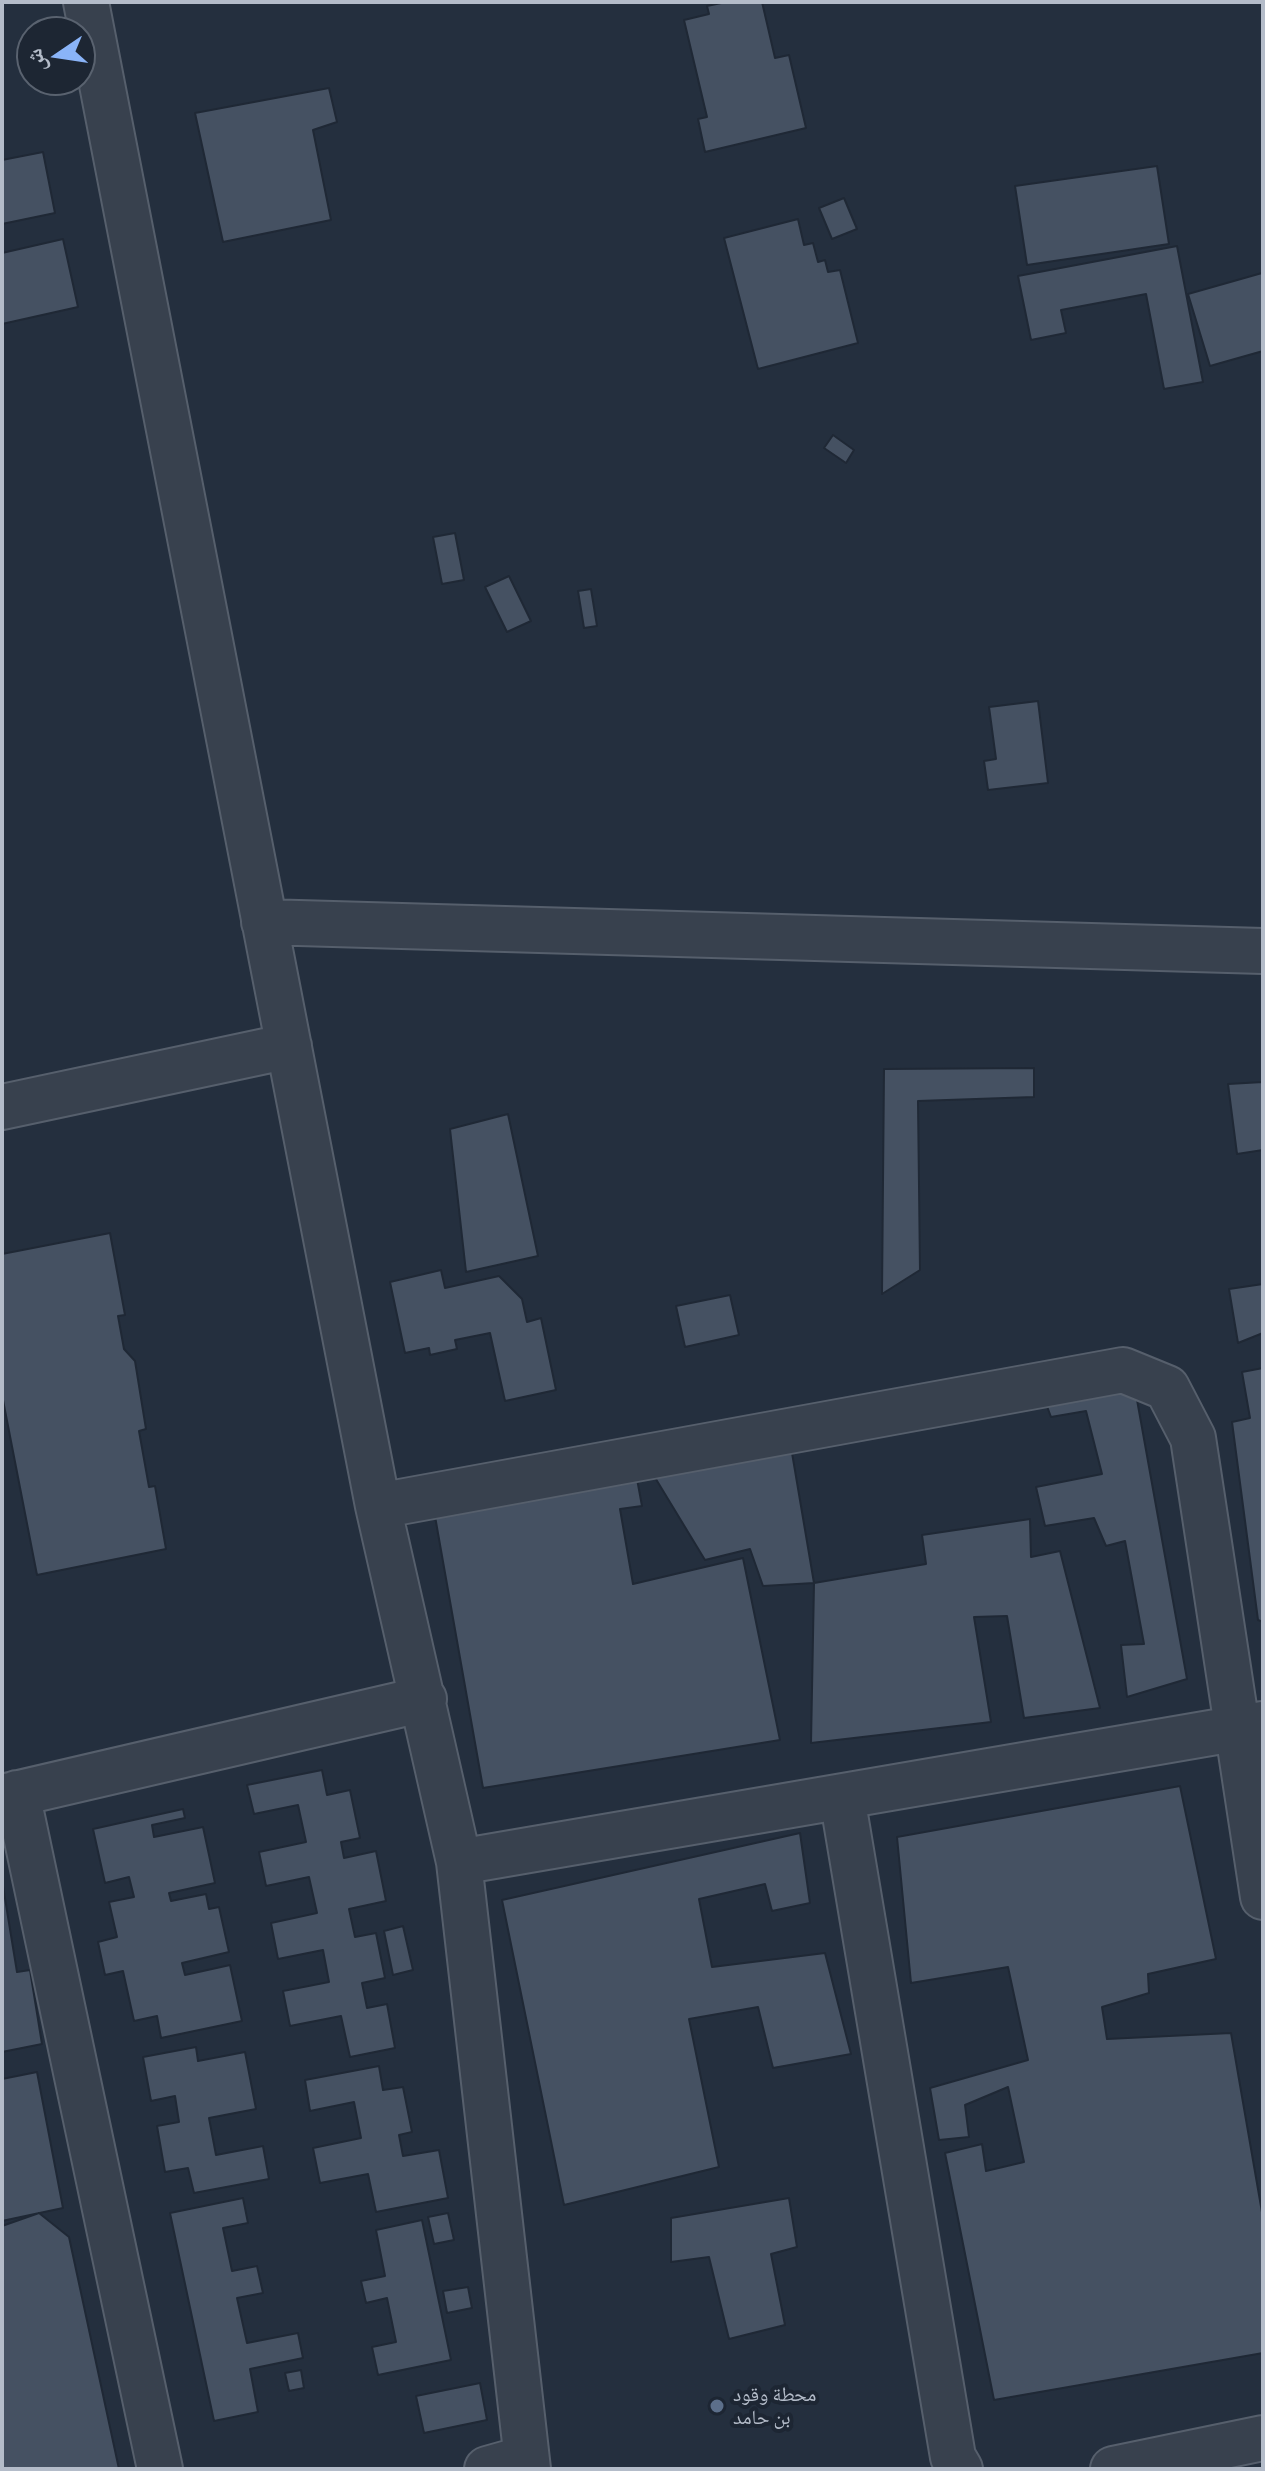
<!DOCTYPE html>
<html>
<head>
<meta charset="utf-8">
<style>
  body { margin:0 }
  #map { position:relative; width:1265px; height:2471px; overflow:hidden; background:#242f3e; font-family:Barlow,"Noto Naskh Arabic",sans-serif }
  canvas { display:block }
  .frame { position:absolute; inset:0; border:4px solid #b4bcc9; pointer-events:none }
  .north { position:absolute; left:16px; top:16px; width:80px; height:80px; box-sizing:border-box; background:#1d2633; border:2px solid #59626f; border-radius:50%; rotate:257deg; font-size:22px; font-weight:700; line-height:32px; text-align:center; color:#b4bcc9 }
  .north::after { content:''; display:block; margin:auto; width:28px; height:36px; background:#8ab4f8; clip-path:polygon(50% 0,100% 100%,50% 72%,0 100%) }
</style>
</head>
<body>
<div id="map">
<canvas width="1265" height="2471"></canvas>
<div class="frame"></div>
<div class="north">ش</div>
</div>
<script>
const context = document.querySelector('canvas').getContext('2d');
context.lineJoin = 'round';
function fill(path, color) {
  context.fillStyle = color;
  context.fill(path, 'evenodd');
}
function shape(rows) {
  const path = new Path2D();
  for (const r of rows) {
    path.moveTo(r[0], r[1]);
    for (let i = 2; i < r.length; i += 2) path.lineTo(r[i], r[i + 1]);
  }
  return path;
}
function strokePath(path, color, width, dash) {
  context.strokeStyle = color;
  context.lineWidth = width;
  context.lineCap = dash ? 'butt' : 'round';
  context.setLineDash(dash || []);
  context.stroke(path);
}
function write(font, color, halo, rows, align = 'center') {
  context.font = font + ' Barlow,"Noto Naskh Arabic",sans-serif';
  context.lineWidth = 8;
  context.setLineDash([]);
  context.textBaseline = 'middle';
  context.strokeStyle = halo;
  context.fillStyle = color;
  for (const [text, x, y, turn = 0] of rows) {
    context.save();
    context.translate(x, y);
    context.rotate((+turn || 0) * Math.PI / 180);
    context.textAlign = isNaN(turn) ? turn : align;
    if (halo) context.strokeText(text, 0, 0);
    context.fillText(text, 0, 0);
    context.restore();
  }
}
const building = shape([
  [726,2,762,2,775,58,789,55,806,128,705,152,698,119,707,117,684,20,709,14,707,6,726,2],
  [329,88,337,122,313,130,331,220,223,242,195,113,329,88],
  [43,152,55,213,2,224,2,160,43,152],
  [1157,166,1169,244,1027,265,1015,186,1157,166],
  [844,198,857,229,832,239,819,208,844,198],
  [798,219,804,245,813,243,818,262,825,260,828,272,840,270,858,343,758,369,724,238,798,219],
  [63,239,78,307,2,324,2,253,63,239],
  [1177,246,1203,382,1164,389,1146,294,1061,310,1066,333,1031,340,1018,276,1177,246],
  [1262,273,1263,351,1210,366,1188,294,1262,273],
  [833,435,854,450,846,463,824,448,833,435],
  [455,533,464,580,442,584,433,537,455,533],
  [509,576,531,621,507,632,485,587,509,576],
  [591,589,597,626,584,628,578,591,591,589],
  [1038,701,1048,783,988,790,984,761,996,759,989,707,1038,701],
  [1034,1068,1034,1097,918,1101,920,1270,882,1294,884,1069,1034,1068],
  [1263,1082,1263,1150,1237,1154,1228,1084,1263,1082],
  [508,1114,538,1256,466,1272,450,1129,508,1114],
  [110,1233,125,1315,118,1316,124,1349,135,1361,146,1429,139,1431,149,1487,155,1486,166,1549,37,1575,2,1395,2,1254,110,1233],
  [441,1270,445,1288,499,1276,522,1299,527,1322,541,1318,556,1390,505,1401,490,1333,455,1340,457,1349,430,1355,429,1348,405,1353,390,1282,441,1270],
  [1263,1284,1263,1333,1238,1343,1229,1289,1263,1284],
  [730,1295,739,1335,685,1347,676,1306,730,1295],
  [1263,1368,1263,1622,1258,1620,1232,1422,1250,1418,1242,1372,1263,1368],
  [1134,1383,1187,1679,1127,1697,1121,1645,1144,1644,1125,1541,1106,1546,1094,1518,1045,1526,1036,1487,1102,1474,1086,1411,1051,1417,1042,1393,1134,1383],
  [790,1441,814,1583,763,1586,750,1549,705,1560,648,1466,790,1441],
  [635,1468,642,1506,620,1509,633,1584,743,1558,780,1740,483,1788,433,1505,635,1468],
  [1030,1519,1031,1557,1060,1551,1100,1708,1024,1718,1007,1616,974,1617,991,1722,811,1743,814,1583,926,1564,922,1535,1030,1519],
  [322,1770,327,1795,350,1790,360,1838,341,1842,344,1858,376,1851,386,1901,349,1909,355,1937,376,1933,385,1978,362,1983,367,2008,387,2004,395,2048,350,2057,341,2016,290,2026,283,1991,329,1982,323,1950,278,1959,271,1923,317,1913,309,1877,266,1886,259,1852,306,1842,298,1805,254,1814,247,1785,322,1770],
  [1180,1786,1216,1959,1148,1974,1149,1993,1102,2007,1107,2039,1231,2033,1263,2218,1263,2353,994,2400,945,2153,982,2144,986,2171,1024,2162,1008,2087,965,2105,969,2137,939,2140,930,2088,1028,2060,1008,1967,911,1983,897,1837,1180,1786],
  [183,1809,185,1818,152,1825,154,1837,203,1827,215,1883,169,1893,171,1901,206,1894,209,1909,219,1907,229,1952,182,1963,185,1975,230,1965,242,2021,161,2038,157,2016,134,2021,123,1971,105,1975,98,1942,117,1937,109,1902,134,1897,129,1877,105,1883,93,1829,183,1809],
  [800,1833,810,1903,772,1911,765,1884,699,1899,712,1967,825,1953,851,2054,773,2068,758,2007,689,2019,719,2167,564,2205,502,1900,800,1833],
  [2,1880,17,1972,30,1970,42,2044,2,2052,2,1880],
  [403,1926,413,1970,393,1975,384,1931,403,1926],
  [196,2047,198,2061,245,2052,256,2109,209,2118,216,2155,263,2146,269,2179,194,2193,188,2168,165,2172,157,2126,179,2122,175,2096,151,2101,143,2057,196,2047],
  [379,2066,383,2090,403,2087,412,2132,399,2135,403,2156,439,2150,448,2198,376,2212,368,2174,320,2183,313,2148,361,2138,354,2102,310,2111,305,2080,379,2066],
  [37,2072,63,2208,2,2221,2,2079,37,2072],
  [243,2198,248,2223,223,2228,232,2271,257,2266,263,2293,237,2298,247,2343,298,2333,303,2358,250,2369,258,2412,214,2421,170,2213,243,2198],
  [789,2198,797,2247,771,2254,785,2325,729,2339,709,2257,671,2262,671,2218,789,2198],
  [39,2213,69,2237,119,2469,2,2469,2,2226,39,2213],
  [448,2213,454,2240,434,2244,428,2217,448,2213],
  [422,2220,451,2360,378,2375,372,2347,396,2342,387,2298,366,2303,361,2281,385,2276,376,2230,422,2220],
  [468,2287,472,2308,447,2313,443,2291,468,2287],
  [301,2370,304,2388,289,2391,285,2373,301,2370],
  [480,2383,487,2420,424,2433,416,2396,480,2383]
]);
const street = shape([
  [86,2,378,1506,459,1862,528,2469],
  [264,922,1263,951],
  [2,1107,289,1046],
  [378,1506,1123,1370,1167,1388,1193,1438,1263,1897],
  [17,1793,160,2469],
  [2,1797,424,1699],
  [842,1797,953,2457,960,2469],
  [459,1862,1263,1724],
  [487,2469,526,2458],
  [1113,2469,1263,2438]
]);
const markers = [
  [717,2406,8,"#5c6f8a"]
];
const poiNames = [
  ["محطة وقود",733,2394],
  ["بن حامد",733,2417]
];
fill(building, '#455162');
strokePath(building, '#1f2835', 2);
strokePath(street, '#565f6c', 48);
strokePath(street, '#38414e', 44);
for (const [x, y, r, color] of markers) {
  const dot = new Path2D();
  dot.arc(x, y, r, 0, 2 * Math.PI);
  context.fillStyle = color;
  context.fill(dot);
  strokePath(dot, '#1d2633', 3);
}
write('20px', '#b4bcc9', '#1d2633', poiNames, 'left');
</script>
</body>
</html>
